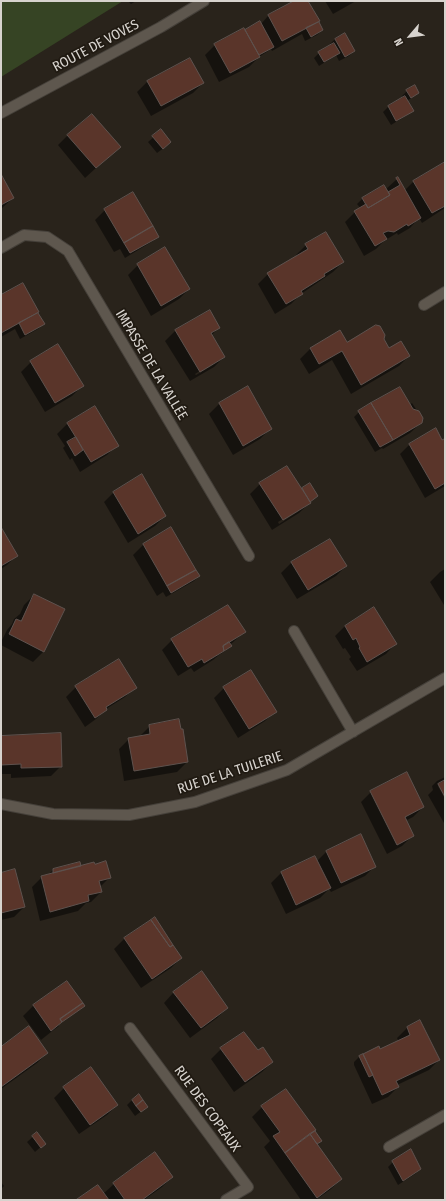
<!DOCTYPE html>
<html>
<head>
<meta charset="utf-8">
<style>
  body { margin:0 }
  #map { position:relative; width:446px; height:1201px; overflow:hidden; background:#29231b; font-family:"Fira Sans Condensed",sans-serif }
  canvas { display:block }
  .frame { position:absolute; inset:0; border:2px solid #d7d3ce; pointer-events:none }
  .north { position:absolute; left:390px; top:16px; width:40px; height:40px; -webkit-text-stroke:3px #201a12; paint-order:stroke; rotate:242deg; font-size:11px; font-weight:700; line-height:16px; text-align:center; color:#d7d3ce }
  .north::after { content:''; display:block; margin:auto; width:14px; height:18px; background:#d7d3ce; clip-path:polygon(50% 0,100% 100%,50% 72%,0 100%) }
</style>
</head>
<body>
<div id="map">
<canvas width="446" height="1201"></canvas>
<div class="frame"></div>
<div class="north">N</div>
</div>
<script>
const g = document.querySelector('canvas').getContext('2d');
g.lineJoin = 'round';
function paint(path, color) {
  g.fillStyle = color;
  g.fill(path, 'evenodd');
}
function stroke(path, color, width, dash) {
  g.strokeStyle = color;
  g.lineWidth = width;
  g.lineCap = dash ? 'butt' : 'round';
  g.setLineDash(dash || []);
  g.stroke(path);
}
function drawText(font, color, halo, rows, align = 'center') {
  g.font = font + ' "Fira Sans Condensed",sans-serif';
  g.lineWidth = 3.5;
  g.setLineDash([]);
  g.textBaseline = 'middle';
  g.strokeStyle = halo;
  g.fillStyle = color;
  for (const [text, x, y, turn = 0] of rows) {
    g.save();
    g.translate(x, y);
    g.rotate((+turn || 0) * Math.PI / 180);
    g.textAlign = isNaN(turn) ? turn : align;
    if (halo) g.strokeText(text, 0, 0);
    g.fillText(text, 0, 0);
    g.restore();
  }
}
paint(new Path2D(`
  M1 1H123L1 77Z`), '#364424');
paint(new Path2D(`
  M128 1H136L131 4Z
  M296 1H307L322 30 317 35 305 41 302 34 272 51 271 49 259 57 249 67 219 82 205 55 215 45 261 24 268 16Z
  M325 1H356L333 14Z
  M345 34 354 51 349 56 339 61 336 55 319 66 314 58 319 53 331 46 330 44 335 39Z
  M190 59 203 83 193 93 151 116 137 92 147 82Z
  M407 91 418 93 407 101 412 110 407 115 391 125 383 112 388 107 403 99 402 96Z
  M161 131 165 147 157 153 148 142Z
  M68 135 119 147 85 178 58 145Z
  M445 163V208L422 223 419 218 410 228 398 235 397 233 384 241 376 249 364 256 345 222 355 212 361 209 357 204 362 199 385 190 397 179 404 191 414 181Z
  M1 176 13 198 1 209Z
  M105 210 158 236 153 241 125 258 120 249 114 252 95 220Z
  M306 245 343 262 333 272 301 294 291 304 275 314 258 284 268 274 297 257 296 255Z
  M138 265 189 289 179 299 151 316 128 275Z
  M1 296 37 313 43 324 38 329 20 339 15 329 1 337Z
  M209 311 219 327 211 336 224 357 214 367 190 381 165 341 175 331ZM213 363V365L196 375 195 374Z
  M340 332 347 343 383 339 389 349 409 356 399 366 351 394 332 360 309 374 300 359 310 349Z
  M31 362 82 386 72 396 45 412 21 372Z
  M247 388 270 429 260 439 233 455 209 414 219 404Z
  M412 403 422 418 421 423 410 433 383 449 382 448 375 452 354 417 359 412 409 405Z
  M94 407 117 445 107 455 80 472 72 458 70 460 63 448 65 446 57 434 67 424Z
  M442 441 445 443V486L425 498 400 454 410 444Z
  M260 484 302 490 310 485 317 496 299 513 272 530 250 494ZM299 509V511L279 524 278 522Z
  M114 492 165 516 155 526 128 543 104 502Z
  M171 528 199 576 194 581 166 597 163 592 157 596 133 555 143 545Z
  M1 529 17 555 7 565 1 569Z
  M329 540 346 566 336 576 297 599 281 573 291 563Z
  M445 569V604L444 605 430 582 440 572Z
  M34 595 64 610 43 652 33 662 1 645V642L7 630 12 624 14 619 20 614 24 605Z
  M345 626 395 644 386 654 357 671 349 659 351 657 345 648 343 649 335 636Z
  M244 632 230 645V646L225 651 219 655 213 660 194 672 191 668 178 676 162 650 172 640Z
  M76 687H135L125 697 106 709 96 719 85 727 66 697Z
  M224 688 275 711 265 721 238 738 214 698Z
  M150 726 187 762 177 772 124 781 119 749 129 739 140 737V736Z
  M1 737 61 766 51 776 11 778V774H1Z
  M445 777V795L440 786H438L445 799V822L444 823 428 795 433 790 432 786 437 781Z
  M371 792 423 807 413 817 405 821 412 836 402 846 387 854 361 802Z
  M326 852 375 866 365 876 331 892 329 889 320 898 286 914 271 883 281 873 317 861Z
  M80 867 109 878 100 887 101 892 91 902 86 903 78 911 40 921 32 887 42 877 48 875 53 870Z
  M1 874 24 907 14 917 1 920Z
  M154 919 181 958 171 968 141 988 114 949 124 939Z
  M67 982 84 1006 80 1010V1009L58 1024 59 1026 51 1032 41 1040 23 1016 33 1006Z
  M173 993 227 1008 217 1018 190 1038 164 1003Z
  M420 1021 439 1060 429 1070 397 1085 398 1087 388 1097 372 1104 354 1065V1062L359 1057 380 1050 399 1042 397 1038 407 1028Z
  M1 1048 47 1053 37 1063 1 1089Z
  M221 1049 257 1052 272 1062 262 1072 234 1092 211 1059Z
  M64 1088 117 1105 107 1115 79 1134 54 1098Z
  M132 1100 147 1107 135 1116 127 1105Z
  M262 1107 314 1131 321 1141 317 1145 341 1179 331 1189 316 1200H301L264 1147 270 1141 252 1117Z
  M37 1133 44 1144 35 1152 27 1142Z
  M393 1162 420 1169 415 1174 398 1185 388 1167Z
  M172 1177 162 1187 144 1200H78L103 1194 114 1184Z
  M1 1182 4 1186 1 1189Z`), '#0007');
const building = new Path2D(`
  M294 1H308L320 21 282 41 268 15Z
  M260 21 274 47 259 55 245 30Z
  M319 22 323 30 311 37 306 28Z
  M244 28 260 57 230 73 214 44Z
  M345 33 355 51 345 57 335 39Z
  M334 43 340 53 324 62 318 52Z
  M190 58 204 83 161 106 147 81Z
  M415 85 419 93 411 98 406 90Z
  M405 96 414 111 396 121 388 106Z
  M92 114 121 147 96 168 67 135Z
  M161 129 171 142 163 149 152 136Z
  M445 162V206L432 213 413 181Z
  M1 174 14 198 1 205Z
  M398 177 421 218 408 226 407 224 394 232 388 231 383 233 387 239 375 246 354 211 366 204 368 208 390 195 388 192 400 185 396 178Z
  M384 185 390 195 368 208 362 198Z
  M133 192 153 226 124 243 104 209Z
  M153 226 159 237 130 253 124 243Z
  M326 232 344 262 324 274 325 276 301 291 303 294 286 304 267 273 308 249 305 244Z
  M165 247 190 289 161 306 137 264Z
  M23 283 39 312 1 333V295Z
  M210 310 220 328 211 333 225 357 200 372 175 330Z
  M38 313 45 324 25 335 19 323Z
  M376 325 380 326 385 335 384 339 389 348 401 341 410 356 361 385 342 351 319 364 310 348 340 330 347 342Z
  M58 344 84 386 55 403 30 361Z
  M248 386 272 429 243 446 219 403Z
  M400 387 413 409 419 411 423 418 422 423 393 440 371 403Z
  M371 403 393 440 380 447 358 411Z
  M95 406 119 446 91 462 67 423Z
  M436 428 442 440 444 439 445 441V483L435 489 409 444Z
  M76 437 83 450 75 456 67 442Z
  M287 466 311 503 283 520 259 483Z
  M142 474 166 516 138 534 113 492Z
  M310 483 318 496 310 502 302 488Z
  M1 527 18 556 1 566Z
  M171 527 196 570 167 586 143 544Z
  M330 539 347 566 308 590 291 562Z
  M196 570 200 576 171 593 167 586Z
  M34 594 65 609 44 652 9 634 16 619 21 621Z
  M228 605 246 632 223 646 224 651 204 663 202 659 188 667 171 639Z
  M374 607 397 644 367 662 359 648 360 647 356 638 353 640 345 626Z
  M229 642 232 646 224 651 223 646Z
  M119 659 137 688 106 707 107 710 95 718 75 686Z
  M251 670 277 712 249 729 223 687Z
  M179 719 181 729H183L188 762 134 771 128 738 150 734 149 725Z
  M61 733 62 767 21 768V764L1 765V736Z
  M407 772 424 807 405 817 414 836 397 845 370 791Z
  M445 780V797L438 784Z
  M361 834 376 867 341 883 326 851Z
  M315 856 331 888 296 905 281 872Z
  M106 861 111 878 99 881 102 892 88 895 89 901 50 912 41 876 94 862 95 864Z
  M80 862 81 866 53 873V869Z
  M15 869 25 907 1 913V873Z
  M155 917 173 945 170 947 151 920Z
  M151 920 170 947 173 945 182 958 152 979 124 938Z
  M202 971 228 1008 201 1028 173 992Z
  M67 981 83 1003 60 1019 62 1022 51 1031 33 1005Z
  M83 1003 85 1006 62 1022 60 1019Z
  M420 1020 440 1060 396 1081 399 1087 382 1095 363 1054 379 1046 380 1049 410 1035 407 1027Z
  M29 1026 48 1053 1 1087V1047Z
  M244 1032 258 1050 263 1047 273 1062 245 1082 220 1048Z
  M363 1054 373 1075 369 1077 359 1056Z
  M91 1067 118 1105 90 1125 63 1087Z
  M286 1089 316 1130 285 1153 273 1136 280 1132 261 1106Z
  M139 1094 143 1100 136 1106 132 1100Z
  M143 1100 148 1107 141 1112 136 1106Z
  M315 1131 322 1141 317 1144 310 1134Z
  M37 1132 46 1144 41 1148 32 1136Z
  M310 1134 342 1179 317 1198 285 1153Z
  M411 1149 421 1169 403 1181 392 1161Z
  M155 1152 173 1177 142 1200H125L113 1183Z
  M98 1185 109 1200H76Z`);
paint(building, '#5a352a');
stroke(building, '#5e524e', 1);
const minor = new Path2D(`
  M1 113 161 27 204 1
  M1 248 24 235 47 237 68 251 249 556
  M424 305 445 292
  M294 631 353 732
  M1 804 53 814 129 815 195 802 287 770 445 678
  M130 1028 248 1187 226 1200
  M389 1147 445 1115`);
stroke(minor, '#45403a', 12);
stroke(minor, '#5e574e', 10);
drawText('14px', '#d7d3ce', '#201a12', [
  ["ROUTE DE VOVES",96,46,-28],
  ["IMPASSE DE LA VALLÉE",151,365,59],
  ["RUE DE LA TUILERIE",230,773,-18],
  ["RUE DES COPEAUX",207,1109,54]
]);
</script>
</body>
</html>
